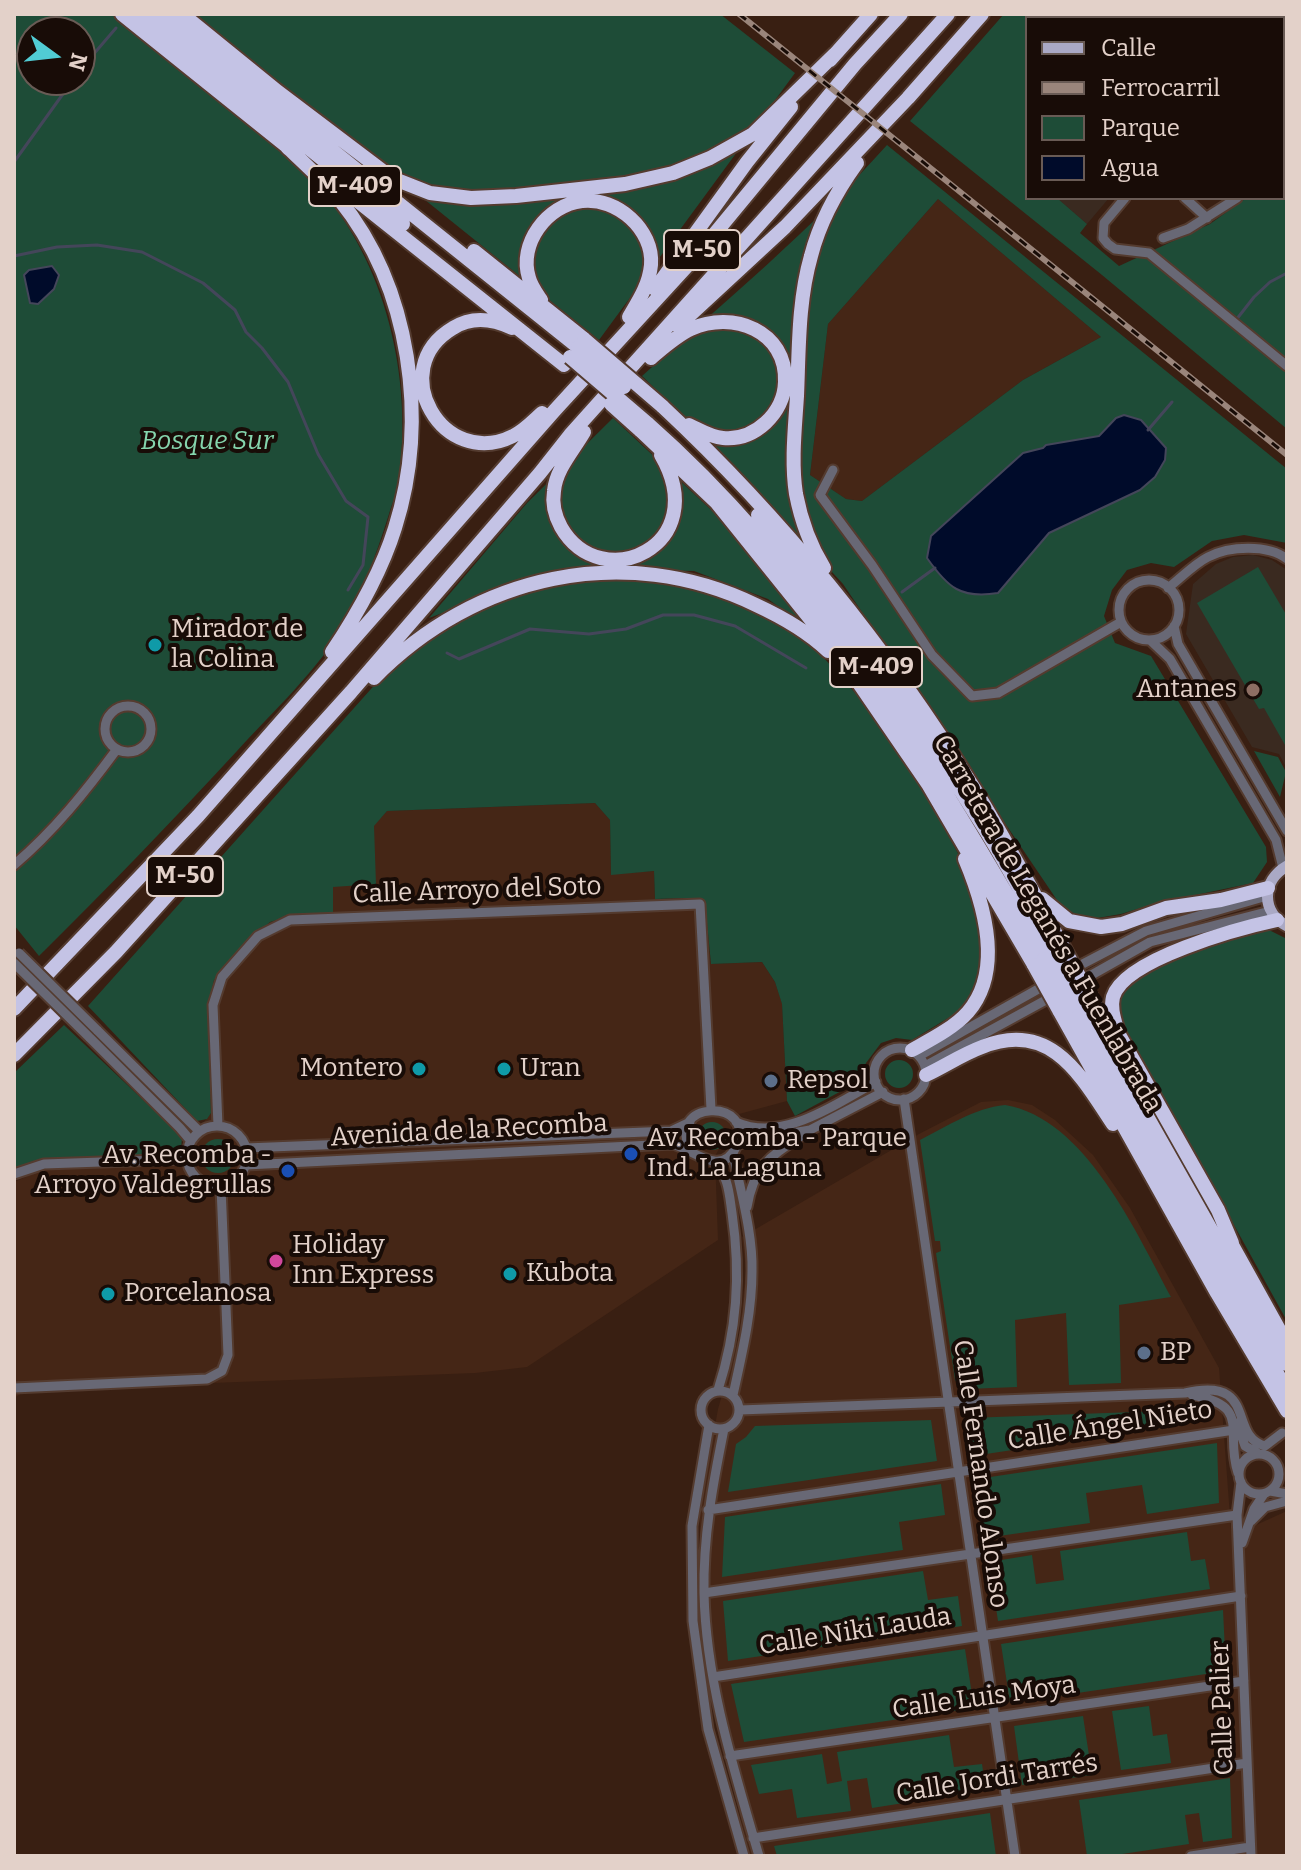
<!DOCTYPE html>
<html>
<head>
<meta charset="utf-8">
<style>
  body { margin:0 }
  #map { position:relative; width:1301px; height:1870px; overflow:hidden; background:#391f12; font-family:Bitter,serif }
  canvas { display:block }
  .frame { position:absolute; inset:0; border:16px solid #e3d1c9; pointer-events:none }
  .legend { position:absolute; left:1025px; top:16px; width:260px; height:184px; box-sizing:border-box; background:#180c07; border:2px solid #695b55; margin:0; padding:10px 14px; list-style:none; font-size:24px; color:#e3d1c9 }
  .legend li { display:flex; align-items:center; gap:16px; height:40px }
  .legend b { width:40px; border:2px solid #695b55 }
  .north { position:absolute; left:16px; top:16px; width:80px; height:80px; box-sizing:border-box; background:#180c07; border:2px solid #695b55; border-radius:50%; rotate:105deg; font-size:22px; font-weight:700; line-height:32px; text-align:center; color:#e3d1c9 }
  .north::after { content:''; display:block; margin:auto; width:28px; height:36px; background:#51ccd4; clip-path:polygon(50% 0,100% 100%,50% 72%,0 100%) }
</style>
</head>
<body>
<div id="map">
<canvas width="1301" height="1870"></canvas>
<div class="frame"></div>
<ul class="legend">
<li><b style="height:10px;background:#aaa9c5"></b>Calle</li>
<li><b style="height:10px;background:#9a857b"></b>Ferrocarril</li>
<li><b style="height:22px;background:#1e4c37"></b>Parque</li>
<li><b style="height:22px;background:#000b2a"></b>Agua</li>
</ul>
<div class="north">N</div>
</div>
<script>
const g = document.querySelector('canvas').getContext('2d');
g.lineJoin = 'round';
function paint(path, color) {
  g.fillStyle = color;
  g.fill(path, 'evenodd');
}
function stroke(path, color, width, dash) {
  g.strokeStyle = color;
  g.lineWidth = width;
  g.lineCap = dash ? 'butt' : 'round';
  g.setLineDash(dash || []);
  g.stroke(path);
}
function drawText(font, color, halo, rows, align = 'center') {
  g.font = font + ' Bitter,serif';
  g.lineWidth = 8;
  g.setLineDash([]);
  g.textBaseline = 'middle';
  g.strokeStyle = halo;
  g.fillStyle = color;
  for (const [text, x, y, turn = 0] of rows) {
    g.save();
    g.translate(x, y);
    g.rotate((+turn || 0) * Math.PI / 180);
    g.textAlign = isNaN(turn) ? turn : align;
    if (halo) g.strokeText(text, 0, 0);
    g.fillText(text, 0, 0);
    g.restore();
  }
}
paint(new Path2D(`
  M938 199 1101 337 1023 380 862 501 846 499 810 475 828 324Z
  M595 803 610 820 611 874 654 871 655 899 687 898 700 904 707 923 711 964 762 962 775 982 782 1003 787 1101 739 1114 715 1156 718 1240 527 1367 475 1373 27 1390 14 1398V1182L42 1170 171 1165 211 1113 208 1006 214 980 234 955 270 922 287 917 333 887 374 825 387 811Z
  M1008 1100 1032 1105 1055 1120 1093 1155 1130 1208 1219 1368 1231 1530 1256 1525 1287 1511V1856H750L708 1689 699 1594 700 1510 718 1409 739 1336 746 1270 742 1237 919 1134 981 1102Z`), '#452616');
paint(new Path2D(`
  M1101 14H1269L1266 18H1098Z
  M1057 198H1109L1087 224Z
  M1253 555 1272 560 1287 570V769L1279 754 1252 747 1186 634 1193 584 1216 564 1233 557Z`), '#3a2a20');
paint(new Path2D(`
  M14 14H720L795 73 599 340 250 59 219 102C252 128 288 153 316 184 386 261 413 378 399 479 398 491 392 503 389 514 375 559 359 602 333 642 309 678 267 718 237 751 172 821 107 889 39 956L14 925ZM32 32H80V80H32Z
  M1004 14H1101L1098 18H1027V198H1057L1087 224 1080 233 1119 266 1210 224 1246 198H1283V164L1287 161V429L1102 275 910 121Z
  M887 145 1287 469V543L1244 535 1212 541 1174 567 1151 563 1127 570 1112 590 1104 616 1115 643 1151 656 1266 847 1267 862 1253 883 1157 903 1121 914 1086 920 1061 906 843 584 732 463 642 376C726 301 812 229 887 145ZM938 199 1101 337 1023 380 862 501 846 499 810 475 828 324Z
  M613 418 723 521 817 635 768 599 694 571 564 568 429 618 527 503Z
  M1258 567 1287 616 1285 745 1264 708 1259 709 1197 603Z
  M650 578 703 591 764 616 808 640 873 713 912 770 960 857 970 885 978 923 984 966 963 1009 912 1040 896 1038 881 1043 866 1063 858 1082 795 1116 787 1101 782 1004 775 982 762 962 711 964 707 923 700 904 687 898 655 899 654 871 611 875 610 820 595 803 387 811 374 826 376 884 333 887V912L287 917 270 922 234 955 214 980 208 1006 211 1113 207 1119 197 1121 88 1006 379 680 455 619 522 591 587 580Z
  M1254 751 1278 757 1286 772 1280 797Z
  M1267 929 1287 939V1321L1123 1024 1118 1001C1121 996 1124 990 1128 985 1149 961 1235 938 1267 929Z
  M64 1025 176 1131 182 1138 181 1149 171 1155 46 1161 14 1170V1073Z
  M885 1074a14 14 0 1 1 28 0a14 14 0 1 1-28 0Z
  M1005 1105C1085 1118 1136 1232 1171 1297L1119 1305 1121 1383 1069 1385 1066 1313 1015 1320 1017 1387 967 1389 960 1386 955 1380 936 1253 941 1251 940 1241H935L920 1140C948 1126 974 1108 1005 1105Z
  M698 1136a14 14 0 1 1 28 0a14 14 0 1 1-28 0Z
  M201 1156a17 17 0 1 1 34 0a17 17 0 1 1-34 0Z
  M1162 1411 1164 1427 973 1456 968 1418Z
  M931 1420 937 1461 728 1492 736 1444 746 1437 755 1426Z
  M1217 1443 1219 1503 1147 1514 1142 1485 1086 1493 1090 1523 985 1538 977 1479Z
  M941 1484 945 1515 899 1522 903 1550 722 1577 725 1517Z
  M1187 1532 1191 1561 1205 1559 1210 1589 998 1621 989 1562 1032 1555 1036 1584 1064 1580 1060 1551Z
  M923 1571 928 1600 958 1596 962 1626 728 1661 723 1601Z
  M1223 1610 1226 1671 1010 1703 1001 1644Z
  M965 1649 974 1708 744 1742 731 1684Z
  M1149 1706 1153 1736 1167 1734 1171 1763 1121 1770 1112 1711Z
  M1083 1716 1092 1775 1022 1785 1014 1726Z
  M949 1735 954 1767 982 1764 986 1790 872 1808 867 1778 847 1781 851 1811 797 1818 792 1789 759 1794 751 1765 822 1754 827 1784 842 1781 837 1752Z
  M1230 1778 1232 1838 1203 1842 1199 1813 1185 1815 1189 1844 1109 1856H1087L1079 1800Z
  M990 1813 996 1856H777L774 1846Z`), '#1e4c37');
const water = new Path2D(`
  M52 266 59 275 54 289 38 304 30 303 24 275 29 270Z
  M1124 415 1141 420 1166 448 1165 460 1155 477 1140 490 1049 533 998 593C961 599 948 588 927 558L931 536 1023 453 1043 448 1046 445 1099 436 1116 418Z`);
paint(water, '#000b2a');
stroke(water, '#44465a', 2);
stroke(new Path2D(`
  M80 70 116 28
  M14 162 73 80
  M14 256 57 247 97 245 142 252 203 283 235 310 246 332 262 348 288 382 318 454 346 501 368 517 363 565 348 590
  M1236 320 1254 297 1270 282 1287 273
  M1148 430 1172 402
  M902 592 935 568
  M447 653 459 659 530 629 589 634 626 629 663 615H694L735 626 806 668`), '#44465a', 3);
const minor = new Path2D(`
  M1279 18 1282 14
  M1283 63 1287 66
  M1283 158 1287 155
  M1125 198 1104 223 1103 238 1108 244 1115 249 1149 253 1287 366
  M1185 198 1207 218
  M1163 238 1188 229 1237 198
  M833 470 820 495 872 565 932 655 972 696 998 693 1121 622
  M1119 610a30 30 0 1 1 60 0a30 30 0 1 1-60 0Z
  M1168 588C1181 578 1194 564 1208 557 1229 546 1268 544 1287 559
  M1174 626 1178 644 1287 831
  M1150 640 1170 659 1276 840 1283 868
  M105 729a23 23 0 1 1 46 0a23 23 0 1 1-46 0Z
  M14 865C54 831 86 791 117 749
  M1073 969 1146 931 1267 896
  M1079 982 1150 942 1270 911
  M97 1030 199 1131
  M89 1037 180 1128 191 1141
  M874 1074a26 26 0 1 1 52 0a26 26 0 1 1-52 0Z
  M919 1056 1049 983
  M925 1066 1055 995
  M904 1099 1015 1856
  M736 1122C783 1143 835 1104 876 1082
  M218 1126 213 1005 222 977 258 936 290 920 700 904 711 1109
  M187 1156a30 30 0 1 1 60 0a30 30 0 1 1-60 0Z
  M737 1145 747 1141 810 1130 883 1092
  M246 1148 671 1131 690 1122
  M733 1153C740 1190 753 1233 752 1271 752 1313 742 1354 733 1395
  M714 1162C729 1177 729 1193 732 1213 741 1275 737 1331 718 1390
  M246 1165 672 1144C692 1148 721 1179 736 1147 759 1097 661 1099 692 1152
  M14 1174 44 1164 187 1159
  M747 1207C754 1165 771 1156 804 1134
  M14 1388 207 1379 222 1371 228 1355 221 1187
  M701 1410a19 19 0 1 1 38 0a19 19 0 1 1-38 0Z
  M1192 1395C1253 1406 1224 1431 1238 1473
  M740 1410 1185 1393C1259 1376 1227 1436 1265 1446L1282 1433
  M1237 1423 1245 1446 1259 1454
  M709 1425 692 1526 693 1621 708 1729 744 1856
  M724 1429C713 1483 703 1537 704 1593 706 1682 734 1770 759 1856
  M1239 1474a20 20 0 1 1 40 0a20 20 0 1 1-40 0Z
  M1241 1482 1237 1515 1251 1856
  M1270 1491 1287 1494
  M708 1510 1234 1430
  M1251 1521 1265 1507 1287 1501
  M1242 1543 1254 1509 1264 1494
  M704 1593 1237 1515
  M713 1677 1241 1596
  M730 1756 1244 1681
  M753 1838 1247 1763
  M1191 1856 1250 1847`);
const major = new Path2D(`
  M1287 866C1261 881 1261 912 1287 926`);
const highway = new Path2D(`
  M122 14 294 152
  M142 14 403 224
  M162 14 578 347
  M182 14 278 92
  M830 60 871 14
  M273 88 392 178 430 193 471 198 516 196 625 184 673 173 710 158 753 134 835 54
  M287 147C305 164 323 180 339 199 411 288 429 420 395 528 381 573 358 613 332 652
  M330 179 564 365
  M474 251 584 339
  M655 289 747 162 791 107
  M541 300C537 294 531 286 529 278 518 244 547 205 582 201 617 197 654 230 651 265 649 285 639 300 629 317
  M678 326 785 227 908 98 982 14
  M512 328C493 319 472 316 453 328 384 369 443 471 513 436 524 431 533 421 542 413
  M651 358C663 348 676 336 691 329 733 310 787 331 785 382 784 413 755 441 723 438 710 437 700 430 689 425
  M662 406C783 519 888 649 975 790 1008 843 1037 900 1067 954
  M647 423C813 569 935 768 1044 959
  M640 430 717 503 841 657 928 784 1034 965
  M584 432C573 451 556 469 554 491 552 503 555 516 561 527 601 597 714 546 661 455
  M758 515C841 612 916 718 983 826 1009 868 1032 911 1056 954
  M824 568C810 545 801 520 796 494 791 462 795 428 797 396 799 350 798 301 811 256 820 221 836 192 857 163
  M374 678C475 575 624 541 756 605 782 617 807 631 828 651
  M1042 899 1069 921 1101 927 1122 924 1166 908 1221 900 1268 888
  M1089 994 1112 1034
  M1080 998 1287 1364
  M1070 1006 1287 1391
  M14 1009 198 816 555 410 698 254 855 64 901 14
  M1059 1010 1217 1293 1287 1411
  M912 1050C930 1040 954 1028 968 1012 1004 970 984 904 965 859
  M14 1055 116 952 351 692 540 473 570 435 948 14
  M926 1075C945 1066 963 1054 982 1047 1051 1019 1081 1076 1113 1124
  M1227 1236 1287 1344
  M1232 1243 1218 1210 1118 1033C1115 1021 1110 1009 1113 997 1124 959 1240 928 1277 920`);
stroke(minor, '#543b2f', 13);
stroke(major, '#543b2f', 15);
stroke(highway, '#543b2f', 18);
stroke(minor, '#686875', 9);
stroke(major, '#aaa9c5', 11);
stroke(highway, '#c4c3e5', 14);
const rail = new Path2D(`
  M739 14 1287 455`);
stroke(rail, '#9a857b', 6);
stroke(rail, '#180c07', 3, [9]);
const minorBridge = new Path2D(`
  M19 953 97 1030
  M14 963 89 1037`);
const highwayBridge = new Path2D(`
  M584 339 662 406
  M578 347 624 387
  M570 357 647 423
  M611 404 640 430
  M1056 954 1080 998
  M1067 954 1089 994
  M1044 959 1070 1006
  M1034 965 1059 1010`);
stroke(minorBridge, '#543b2f', 13, []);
stroke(highwayBridge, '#543b2f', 18, []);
stroke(minorBridge, '#686875', 9);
stroke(highwayBridge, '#c4c3e5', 14);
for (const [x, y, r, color] of [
  [155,645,8,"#0f9aa8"],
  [1253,690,8,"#8d6e63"],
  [419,1069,8,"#0f9aa8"],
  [504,1069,8,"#0f9aa8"],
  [771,1081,8,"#5c6f8a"],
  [631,1154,8,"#1a4fb4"],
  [288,1171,8,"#1a4fb4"],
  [276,1261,8,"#d1479c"],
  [510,1274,8,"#0f9aa8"],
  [108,1294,8,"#0f9aa8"],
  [1144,1353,8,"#5c6f8a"]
]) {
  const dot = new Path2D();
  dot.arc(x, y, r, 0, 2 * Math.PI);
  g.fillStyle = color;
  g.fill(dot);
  stroke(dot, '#180c07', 3);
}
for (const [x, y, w] of [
  [355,186,92],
  [702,250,76],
  [876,667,92],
  [185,876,76]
]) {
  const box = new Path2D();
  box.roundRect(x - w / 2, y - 20, w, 40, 6);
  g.fillStyle = '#180c07';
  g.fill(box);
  stroke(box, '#e3d1c9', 2);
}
drawText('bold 24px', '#e3d1c9', null, [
  ["M-409",355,186],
  ["M-50",702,250],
  ["M-409",876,667],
  ["M-50",185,876]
]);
drawText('italic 26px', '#85d5ad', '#180c07', [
  ["Bosque Sur",207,442]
]);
drawText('26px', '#e3d1c9', '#180c07', [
  ["Mirador de",171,630],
  ["la Colina",171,660],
  ["Antanes",1237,690,"right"],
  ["Montero",403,1069,"right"],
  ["Uran",520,1069],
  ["Repsol",787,1081],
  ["Av. Recomba - Parque",647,1139],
  ["Ind. La Laguna",647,1169],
  ["Av. Recomba -",272,1156,"right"],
  ["Arroyo Valdegrullas",272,1186,"right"],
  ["Holiday",292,1246],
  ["Inn Express",292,1276],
  ["Kubota",526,1274],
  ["Porcelanosa",124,1294],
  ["BP",1160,1353]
], 'left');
drawText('26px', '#e3d1c9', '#180c07', [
  ["Calle Arroyo del Soto",477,891,-2],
  ["Carretera de Leganés a Fuenlabrada",1047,924,60],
  ["Avenida de la Recomba",469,1131,-3],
  ["Calle Ángel Nieto",1110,1426,-9],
  ["Calle Fernando Alonso",980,1474,82],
  ["Calle Niki Lauda",855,1632,-9],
  ["Calle Luis Moya",984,1698,-8],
  ["Calle Palier",1223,1708,-92],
  ["Calle Jordi Tarrés",997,1779,-9]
]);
</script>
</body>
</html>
